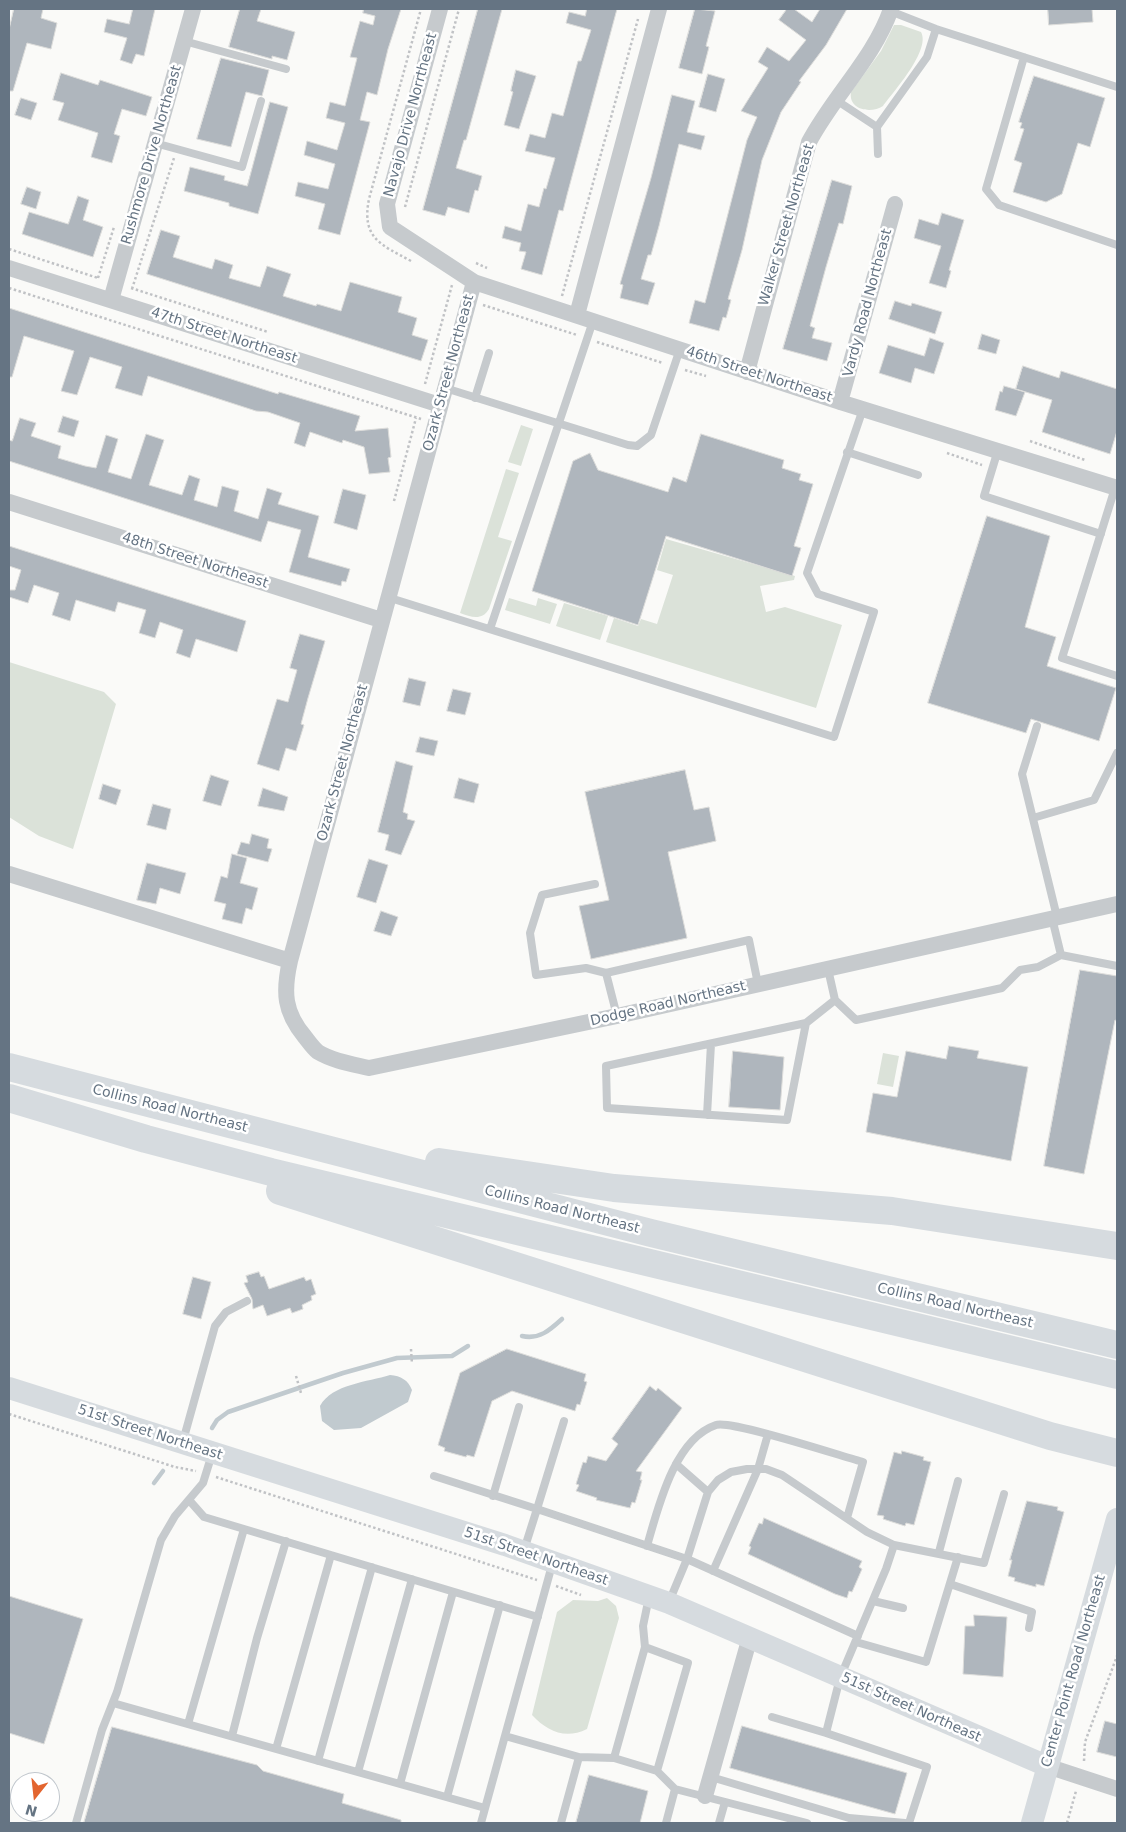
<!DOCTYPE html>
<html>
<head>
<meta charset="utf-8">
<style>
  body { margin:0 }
  #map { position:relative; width:1126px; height:1832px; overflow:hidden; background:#fafaf8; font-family:"DejaVu Sans",sans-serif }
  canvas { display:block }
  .frame { position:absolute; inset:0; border:10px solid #657483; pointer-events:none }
  .north { position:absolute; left:10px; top:1772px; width:50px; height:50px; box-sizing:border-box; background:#fff; border:1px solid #c1c7cd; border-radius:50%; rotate:196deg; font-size:14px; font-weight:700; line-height:20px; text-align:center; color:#657483 }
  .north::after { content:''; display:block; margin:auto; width:18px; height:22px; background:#e3652f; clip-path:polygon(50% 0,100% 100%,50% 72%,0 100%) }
</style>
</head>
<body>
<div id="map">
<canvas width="1126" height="1832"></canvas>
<div class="frame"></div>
<div class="north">N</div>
</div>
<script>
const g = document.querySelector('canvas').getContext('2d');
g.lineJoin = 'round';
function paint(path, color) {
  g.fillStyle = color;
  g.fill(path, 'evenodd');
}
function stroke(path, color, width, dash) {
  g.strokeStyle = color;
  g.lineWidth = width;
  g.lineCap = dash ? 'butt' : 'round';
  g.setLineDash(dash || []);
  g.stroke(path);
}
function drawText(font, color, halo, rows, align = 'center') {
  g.font = font + ' "DejaVu Sans",sans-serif';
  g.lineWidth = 5;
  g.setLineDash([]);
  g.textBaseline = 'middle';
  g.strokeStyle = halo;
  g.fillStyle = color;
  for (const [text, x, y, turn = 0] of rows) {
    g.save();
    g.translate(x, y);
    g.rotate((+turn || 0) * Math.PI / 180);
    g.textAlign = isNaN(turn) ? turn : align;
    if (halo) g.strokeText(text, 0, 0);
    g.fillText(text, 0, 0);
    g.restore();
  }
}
paint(new Path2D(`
  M894 25H901L921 32C931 50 894 91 883 106 871 114 848 110 851 92L881 51Z
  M521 425 533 429 521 466 508 462Z
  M506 469 519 473 498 537 512 541 489 609C482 621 471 617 460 613Z
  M666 539 795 576 794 580 760 586 766 612 785 607 842 625 816 708 606 642 614 618 638 626 641 619 657 624 673 575 657 570Z
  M509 598 536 606 538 598 557 604 550 624 505 610Z
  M564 603 608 616 600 640 556 626Z
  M9 662 104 692 116 704 73 849 39 836 9 817Z
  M883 1053 899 1056 893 1087 877 1084Z
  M607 1598 616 1606 619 1618 587 1729C565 1740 547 1731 532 1715L557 1612 573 1600 598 1601Z`), '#dbe2d9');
paint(new Path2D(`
  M390 1375C401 1376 408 1380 412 1390L408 1402 361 1428 334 1430 322 1421 320 1406C332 1384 368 1382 390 1375Z`), '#c1cacf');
stroke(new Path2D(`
  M522 1336C539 1340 550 1330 562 1319
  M212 1428 217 1420 228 1412 343 1373 397 1358 452 1356 468 1346
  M154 1483 163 1471`), '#c1cacf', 4.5);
const building = new Path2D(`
  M14 9H43L41 18 57 23 51 49 27 43 13 91H9V30Z
  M133 9H155L144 56 136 54 132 64 120 60 127 38 104 32 107 19 129 24Z
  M240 9H261L257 21 295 32 287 60 272 56V59L229 47Z
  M364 9H401L388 49 377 95 367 92 360 120 370 122 340 235 318 229 325 204 295 196 298 182 328 189 335 164 304 155 307 141 337 150 345 123 326 118 330 102 345 106 357 58 350 57 360 21 373 25 375 16 363 13Z
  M478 9H502L466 140H464L456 168 482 176 478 191 475 190 469 213 448 207 445 216 423 210Z
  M587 9H617L567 195 563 211 559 210 542 275 521 269 526 252 519 251 521 243 502 238 505 226 521 231 528 204 539 207 544 188 546 189 555 158 525 151 530 134 545 138 552 113 563 116 578 61H581L591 30 566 23 569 12 585 16Z
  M695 9 715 11 706 46 709 47 702 74 679 68Z
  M787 9H794L812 22 820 9H847L826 45 799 81 801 82 781 112 762 160 742 250 728 299 731 300 726 318 723 317 719 331 689 323 695 300 705 303 747 140 757 117 741 111 768 68 758 62 767 47 789 61 806 40 779 20Z
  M1048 9H1092L1093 22 1049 25Z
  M221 58 269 70 262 96 246 92 231 147 197 139Z
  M516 70 536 76 519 129 504 125 513 92 511 91Z
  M61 73 98 85 100 80 152 97 146 116 122 109 114 134 120 136 112 163 91 157 98 133 58 120 64 103 53 100Z
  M708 74 725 79 716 112 699 107Z
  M1034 76 1105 98 1090 147 1078 143 1062 194 1046 202 1013 192 1022 163 1014 160 1024 129 1020 128 1022 123 1019 122Z
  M672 95 695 101 687 132 705 136 701 150 679 144 659 226 651 255H648L641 279 655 283 648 305 620 298 623 285 620 284 651 178Z
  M21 98 37 103 31 120 15 115Z
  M270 102 288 107 258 214 229 206V203L184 191 190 167 225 176 224 180 247 186Z
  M832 180 852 186 843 224 839 223 826 267 810 326 815 328 812 338 832 343 827 361 783 349Z
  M27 187 41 192 36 209 21 204Z
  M78 196 89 200 83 220 103 227 93 257 22 234 29 212 68 224Z
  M942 213 964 220 949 270 951 271 946 288 929 283 941 246 914 238 919 219 938 225Z
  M161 230 180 236 173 257 212 269 215 259 233 265 229 278 260 287 267 266 291 274 283 296 316 306 317 304 341 311 350 282 402 297 398 312 417 318 412 335 428 340 421 361 147 274Z
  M895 301 911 306 912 303 942 312 935 334 889 319Z
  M9 308 278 394 279 392 360 416 355 431 388 428 391 457 388 458 390 472 369 474 364 447 343 440 342 443 310 432 305 447 294 443 300 423 268 412 256 411 148 376 142 396 115 388 122 367 90 357 77 395 61 391 74 351 24 336 12 377H9Z
  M982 334 1000 340 996 354 978 349Z
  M930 338 944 343 934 374 915 368 911 383 879 373 888 345 924 356Z
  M1023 366 1059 378 1061 371 1117 389V431L1110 454 1042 432 1052 400 1016 389Z
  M1004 386 1025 392 1016 416 995 410 1000 391 1002 392Z
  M63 416 79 421 74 437 58 432Z
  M20 418 36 423 31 436 61 446 58 458 85 466 96 468 106 435 118 439 108 472 131 479 146 434 164 440 149 485 182 495 189 475 200 479 194 500 217 507 222 486 239 491 234 511 258 519 267 488 282 493 278 504 319 516 308 557 350 569 346 582 342 581 341 586 289 572 301 530 268 521 261 542 9 461V440L12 441Z
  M701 434 784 460 782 468 801 474 799 480 813 484 794 546 801 548 792 576 666 536 638 625 532 591 573 461 590 453 598 470 668 492 673 477 686 482Z
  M343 489 366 495 357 530 334 523Z
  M987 516 1050 536 1025 627 1056 637 1047 666 1116 688 1099 741 1031 719 1026 733 928 703Z
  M9 546 246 621 237 652 196 639 190 658 176 653 183 630 160 622 155 638 139 633 146 610 118 602 115 612 76 600 70 621 52 615 59 593 34 585 28 603 9 597V590H15L21 570 9 566Z
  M300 634 325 641 308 698 301 724 304 725 296 751 286 748 279 771 257 764 277 699 288 702 297 670 290 668Z
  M409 678 426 682 420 706 403 702Z
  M453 689 471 693 465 715 447 711Z
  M420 737 438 741 434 756 416 752Z
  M396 761 413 766 403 812 408 814 407 819 415 821 401 855 385 850 389 835 378 832Z
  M685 770 694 810 709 807 716 841 668 852 687 938 591 959 579 906 609 900 585 792Z
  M211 775 229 781 221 806 203 801Z
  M459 778 479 784 474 803 454 798Z
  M103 784 121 790 116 805 99 799Z
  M263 788 288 797 284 811 258 806Z
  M153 804 171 809 166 830 147 825Z
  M252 834 269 839 267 848 272 849 268 862 237 854 241 842 249 844Z
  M232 854 247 858 240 883 258 888 252 910 246 908 242 924 222 919 226 904 214 901 221 876 227 878Z
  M369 859 388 865 376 903 357 897Z
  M147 863 186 873 180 894 160 888 156 904 137 900Z
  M381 911 398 917 391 936 374 931Z
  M1080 970 1117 976V1021L1115 1020 1084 1174 1044 1166Z
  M949 1046 979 1051 977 1058 1028 1067 1011 1161 866 1132 873 1093 897 1097 906 1051 946 1059Z
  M733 1051 784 1057 780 1110 729 1107Z
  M259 1272 261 1277 264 1276 269 1289 304 1277 306 1281 311 1279 316 1294 311 1296 312 1300 302 1305 303 1309 292 1313 290 1308 267 1316 263 1305 253 1309 252 1299 244 1283 248 1282 246 1276Z
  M193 1277 211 1282 201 1319 183 1314Z
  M507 1349 586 1374 584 1381 587 1382 580 1405 577 1404 575 1411 512 1391 492 1401 474 1457 467 1455 466 1457 444 1451 445 1448 438 1445 460 1373Z
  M650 1386 656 1391 658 1388 682 1408 636 1471 642 1472 640 1480H642L635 1503 632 1502 630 1508 596 1500 597 1498 576 1491 579 1485 576 1484 583 1462 586 1463 588 1456 606 1461 618 1444 612 1439Z
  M902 1451 924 1457 923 1460 931 1462 914 1525 906 1523 905 1526 883 1519 884 1516 877 1515 894 1452 901 1454Z
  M1027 1501 1058 1507 1057 1510 1064 1512 1044 1586 1036 1584V1587L1014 1581 1015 1578 1008 1576 1012 1560H1010Z
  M764 1518 862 1561 859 1567 862 1569 852 1592 849 1591 847 1598 835 1594 748 1554 751 1547 749 1546 759 1523 762 1524Z
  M9 1596 83 1619 44 1744 9 1733Z
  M974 1615 1007 1617 1003 1677 963 1674 965 1626H974Z
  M1105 1721 1117 1724V1757L1097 1752Z
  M742 1726 907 1773 895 1814 730 1768Z
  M112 1727 257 1765 263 1771 344 1794 342 1803 401 1820V1823H84Z
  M589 1775 648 1791 640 1823H576Z`);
paint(building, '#afb6bd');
stroke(building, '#dcdcda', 1);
stroke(new Path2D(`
  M405 207 459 9
  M9 249 98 278
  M411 261C382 245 361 239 369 199L421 9
  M476 263 487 268
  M98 278 114 227
  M9 288 421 419
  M131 288 268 332
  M132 289 174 158
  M562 296 638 19
  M483 305 577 335
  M597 342 663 363
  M685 370 706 376
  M425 384 452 285
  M1030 441 1085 460
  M947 453 982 465
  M394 501 416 418
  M411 1349 412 1364
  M296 1376 301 1393
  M9 1414 175 1467 196 1471
  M216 1477 537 1580
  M556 1586 581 1595
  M1084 1761 1085 1742 1117 1656
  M1067 1823 1076 1791`), '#c0c2c5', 2.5, [2.5, 2.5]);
stroke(new Path2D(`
  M890 11 936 29 1117 87
  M184 41 286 69
  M1024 57 986 189 999 205 1117 245
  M836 100 877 127 878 154
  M877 127 927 57 936 29
  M155 143 242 167 261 101
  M445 388 628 445 637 446 651 435 680 349
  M475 398 489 353
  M998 450 984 496 1101 534
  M847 452 918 475
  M1115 488 1062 658 1117 676
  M387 597 834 737 874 612 818 594 807 573 863 409
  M490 629 593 321
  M1037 726 1022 774 1057 917
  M1033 818 1094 800 1117 753
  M595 884 542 895 530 933 536 975 586 968 606 973
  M1061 955 1117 966
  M828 969 835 1000 856 1020 1002 988 1020 970 1038 967 1061 955 1052 918
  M617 1016 606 973 749 940 758 984
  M806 1023 606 1066 607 1108 787 1120 806 1023 835 1000
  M707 1115 711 1044
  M183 1441 215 1326 226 1312 247 1301
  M676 1464 708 1492
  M434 1476 537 1509 564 1421
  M493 1496 519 1407
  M189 1500 204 1517 538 1617
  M894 1545 886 1569 840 1678 826 1733 927 1767 909 1823
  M647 1546C658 1508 674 1439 716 1425 732 1420 841 1456 863 1462L847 1518
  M524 1550 537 1509 687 1559 858 1636
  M939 1552 958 1481
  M713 1571 758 1469 768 1434
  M950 1584 1032 1612 1029 1628
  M649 1597 643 1626 645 1647 688 1663 657 1771 675 1789
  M873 1601 903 1608
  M669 1602 687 1559 708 1492 718 1480 731 1472 747 1469H766L782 1475 867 1532 894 1545 984 1563 1004 1494
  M856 1642 926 1662 958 1557
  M645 1647 614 1758 657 1771
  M113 1703 485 1808
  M772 1717 826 1733
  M188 1724 244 1529
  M232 1736 257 1638 286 1541
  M505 1736 579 1757 614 1758
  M276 1749 331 1555
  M318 1761 372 1567
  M358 1772 412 1579
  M711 1777 849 1818 905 1823
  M400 1784 453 1592
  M447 1797 500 1605
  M76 1823 102 1730 117 1692 161 1540 175 1516 203 1483 212 1454
  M481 1823 552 1565
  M561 1823 579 1757
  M666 1823 675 1789 807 1823
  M719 1823 725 1802`), '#c6cacd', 8);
stroke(new Path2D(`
  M440 9 387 204 390 227 474 282 840 402 1117 488
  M9 268 440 405
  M111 300 193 9
  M577 315 659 9
  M747 372 809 142C834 95 874 58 891 9
  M840 402 895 204
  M9 502 381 620
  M9 874 290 961 474 282
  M290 961C283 992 284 1012 305 1037 309 1042 313 1048 318 1052 333 1061 352 1064 369 1068L617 1016 1117 904
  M1047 1766 1117 1789
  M705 1796 750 1637`), '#c6cacd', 16);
stroke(new Path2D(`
  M9 1388 505 1545 669 1603 1047 1766
  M1032 1823 1117 1519`), '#d6dbdf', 22);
stroke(new Path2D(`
  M9 1067 651 1233 1117 1345
  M9 1098 146 1139 271 1172 1117 1375
  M439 1162 614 1188 892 1211 1117 1246
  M280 1191 1050 1436 1117 1453`), '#d6dbdf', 28);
drawText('14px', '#657483', '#fff', [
  ["Navajo Drive Norrtheast",411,115,-75],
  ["Rushmore Drive Northeast",152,155,-74],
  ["Walker Street Northeast",787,225,-74],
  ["Vardy Road Northeast",868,303,-75],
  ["47th Street Northeast",224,336,18],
  ["Ozark Street Northeast",449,373,-75],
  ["46th Street Northeast",759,375,18],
  ["48th Street Northeast",195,561,18],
  ["Ozark Street Northeast",343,763,-75],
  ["Dodge Road Northeast",668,1004,-13],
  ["Collins Road Northeast",170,1109,14],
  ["Collins Road Northeast",562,1210,14],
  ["Collins Road Northeast",955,1306,13],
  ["51st Street Northeast",150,1433,18],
  ["51st Street Northeast",536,1557,19],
  ["Center Point Road Northeast",1074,1671,-74],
  ["51st Street Northeast",911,1708,24]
]);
</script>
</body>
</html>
